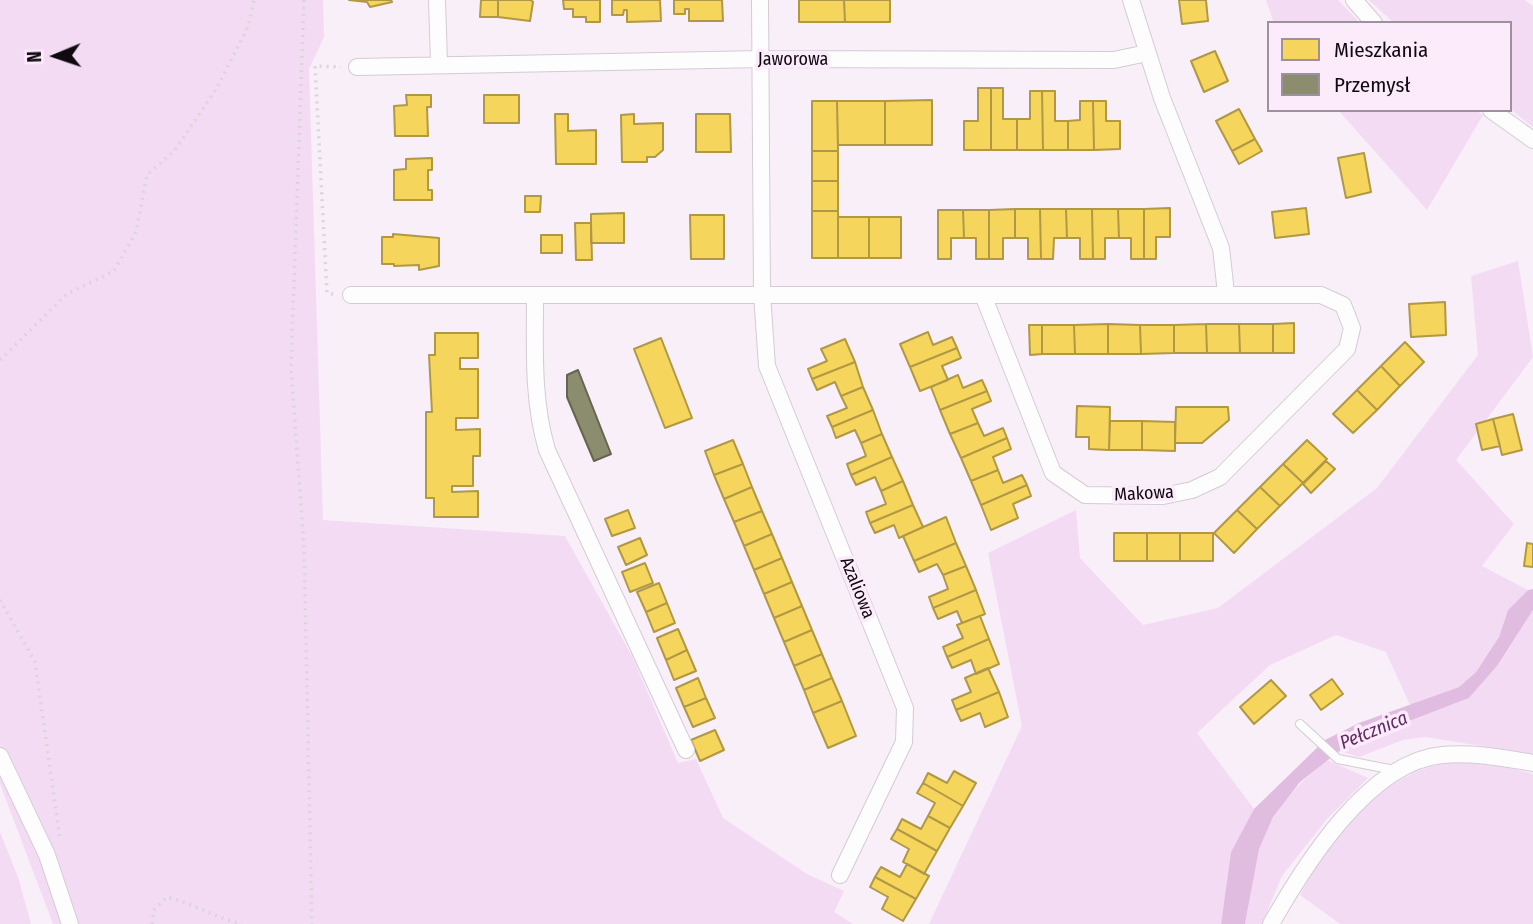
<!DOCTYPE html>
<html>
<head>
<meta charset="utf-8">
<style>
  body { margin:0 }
  #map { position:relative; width:1533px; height:924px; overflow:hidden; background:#f8eff8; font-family:"Fira Sans Condensed",sans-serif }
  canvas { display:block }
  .legend { position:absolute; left:1267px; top:21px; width:245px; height:91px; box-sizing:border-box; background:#fcebfb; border:2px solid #9d919d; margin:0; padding:9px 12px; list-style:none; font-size:21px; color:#0f0a0f }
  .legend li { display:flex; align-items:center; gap:14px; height:35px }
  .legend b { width:35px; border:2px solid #9d919d }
  .north { position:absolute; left:21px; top:21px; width:70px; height:70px; -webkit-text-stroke:5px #fcebfb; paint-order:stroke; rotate:268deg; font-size:19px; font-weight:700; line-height:28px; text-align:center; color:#0f0a0f }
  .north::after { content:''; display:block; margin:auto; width:24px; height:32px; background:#0f0a0f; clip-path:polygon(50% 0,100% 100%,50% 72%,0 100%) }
</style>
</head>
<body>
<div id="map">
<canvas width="1533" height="924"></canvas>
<ul class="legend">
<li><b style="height:19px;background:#f6d55c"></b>Mieszkania</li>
<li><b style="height:19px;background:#8c8c6e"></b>Przemysł</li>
</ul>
<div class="north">N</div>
</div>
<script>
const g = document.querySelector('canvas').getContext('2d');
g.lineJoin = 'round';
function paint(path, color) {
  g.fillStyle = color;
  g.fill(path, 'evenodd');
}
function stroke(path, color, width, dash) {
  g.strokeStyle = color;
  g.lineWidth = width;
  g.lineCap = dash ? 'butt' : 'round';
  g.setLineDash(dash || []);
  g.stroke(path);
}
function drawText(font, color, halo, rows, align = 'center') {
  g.font = font + ' "Fira Sans Condensed",sans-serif';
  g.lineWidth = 7;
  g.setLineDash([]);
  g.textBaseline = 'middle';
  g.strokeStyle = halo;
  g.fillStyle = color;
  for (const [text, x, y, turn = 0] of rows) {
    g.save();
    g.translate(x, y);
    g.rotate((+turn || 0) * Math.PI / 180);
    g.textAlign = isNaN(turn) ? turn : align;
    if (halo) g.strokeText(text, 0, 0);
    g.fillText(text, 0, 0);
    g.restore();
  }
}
paint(new Path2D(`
  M0 0H323L324 37 309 69 323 520 565 536 633 658 678 763 696 759 723 818 807 874 844 891 834 912 853 924H53L0 784Z
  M1266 0H1338L1360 23H1274Z
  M1369 0H1525L1533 6V127L1510 109V23H1394Z
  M1338 110H1475L1483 115 1427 210Z
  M1518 261 1533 357 1456 460 1514 524 1482 566 1528 590 1508 610 1499 637 1476 672 1459 687 1410 705 1386 652 1336 635 1270 665 1197 733 1254 809 1231 852 1221 924H929L1022 726 988 553 1076 510 1080 558 1143 625 1218 608 1377 488 1478 355 1471 276Z
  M1533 610V754L1425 737 1403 740 1359 757 1339 751 1347 745 1469 698 1497 666Z
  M1327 760 1368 778 1327 819 1282 876 1262 924H1245C1251 899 1252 873 1259 849 1270 811 1298 784 1327 760Z
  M1489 763 1533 774V924H1340L1300 895C1331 838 1375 779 1441 764 1456 761 1474 763 1489 763Z
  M0 832 18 877 31 924H0Z`), '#f4dbf4');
paint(new Path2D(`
  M1533 589V610L1497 666 1469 698 1347 745 1300 782 1273 817 1259 849 1245 924H1221L1231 852 1254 809 1325 740 1359 723 1459 687 1476 672 1499 637 1508 610 1528 590Z`), '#e0bde0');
const homes = new Path2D(`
  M349 0H391L392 2 370 7 367 2Z
  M481 0H498V17H480Z
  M498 0H531L533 2 530 21 498 17Z
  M563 0H600V22H586V17H573V9H564Z
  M612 0H660L661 21 627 22V10H624L623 15H612Z
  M674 0H722L723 21H689V9H685V14H674Z
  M799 0H844L845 22H799Z
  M844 0H890V22H845Z
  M1179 0H1206L1208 21 1182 24Z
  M1215 51 1228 81 1204 92 1191 61Z
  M978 88H991V150H964V121H978Z
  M991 88H1003V119H1017V150H991Z
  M1030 91H1042L1043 150H1017V119H1030Z
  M1042 91H1055V121H1068V150H1043Z
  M406 95H431V107H427L428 136H395L394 106 407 105Z
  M484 95H519V123H484Z
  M932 100V145H885V101Z
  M812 101H837L838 151H812Z
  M837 101H885V145H838Z
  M1080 101H1093L1094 150H1068V121L1080 120Z
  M1093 101H1106V121H1120V149L1094 150Z
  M1239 109 1255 139 1232 151 1216 121Z
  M555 114H568V131L596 130V164H556Z
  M634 114V124L663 123V150L655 157H647V162H622L621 115Z
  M696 114H730L731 152H696Z
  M1255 139 1262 151 1239 164 1232 151Z
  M812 151H838V181H812Z
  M1364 153 1371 192 1346 198 1338 158Z
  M432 158V170H428V190H432V200H394V170L406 169V159Z
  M812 181H838V211H812Z
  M525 196H541L540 212H525Z
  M1170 208V237H1156V259H1144V209Z
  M1306 208 1309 234 1275 238 1272 212Z
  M1015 209V238H1003V259H989V210Z
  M1015 209H1040L1041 259H1028V238H1015Z
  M1040 209H1066L1067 238H1054L1053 259H1041Z
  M1066 209H1092L1093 259H1080V238H1067Z
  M1092 209H1118L1119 238H1105V259H1093Z
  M1118 209H1144V259H1131V238H1119Z
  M938 210H963L964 238H951V259H938Z
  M963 210H989V259H976V238H964Z
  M812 211H838V258H812Z
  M624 213V243H591V214Z
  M690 215H724V259H691Z
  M838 217H869V258H838Z
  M869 217H901V258H869Z
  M575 223H591L592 260H576Z
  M393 234 439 238V266L419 270V265L394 266V264H382V237H393Z
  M541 235H562V253H541Z
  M1445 302 1446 335 1411 337 1409 304Z
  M1294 323V353H1273V324Z
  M1108 324 1140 325 1141 354H1108Z
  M1108 324V354H1075L1074 325Z
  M1206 324H1239L1240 353H1207Z
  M1206 324 1207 353H1174V325Z
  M1239 324H1273V353H1240Z
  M1029 325H1042V354L1030 355Z
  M1042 325H1074L1075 354H1042Z
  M1140 325H1174V353L1141 354Z
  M928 332 933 345 952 337 957 348 910 367 900 344Z
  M435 333H478V358H460V369H478V418H456V430L480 429V456H473V486H452V492L478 491V517H434V498H426V412H432L429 355H435Z
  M661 338 692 418 665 428 634 349Z
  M845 339 855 362 812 379 808 369 827 361 821 349Z
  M1405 342 1424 362 1400 386 1381 366Z
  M957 348 961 358 942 366 948 380 920 391 910 367Z
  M855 362 863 387 841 396 835 382 817 390 812 379Z
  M1381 366 1400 386 1377 410 1357 390Z
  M958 375 963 388 982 380 987 391 940 410 931 387Z
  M863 387 873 410 832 427 827 416 847 408 841 396Z
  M1357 390 1377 410 1353 433 1333 414Z
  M987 391 991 401 972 409 978 423 950 434 940 410Z
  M1077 406 1110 407 1109 450 1089 449V437H1076Z
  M1176 407H1228L1229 420 1202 443H1175Z
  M873 410 882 434 861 443 855 430 836 438 832 427Z
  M1513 414 1522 450 1502 455 1493 419Z
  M1493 419 1500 446 1482 450 1476 424Z
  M1110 421H1142V450H1109Z
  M1142 421 1175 422V451L1142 450Z
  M978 423 984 436 1003 428 1007 438 961 458 950 434Z
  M882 434 892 457 851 475 847 464 866 456 861 443Z
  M1007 438 1011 449 993 457 998 470 971 481 961 458Z
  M733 440 743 464 714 475 705 451Z
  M1307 440 1327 459 1303 483 1283 464Z
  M892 457 903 481 881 491 875 477 856 485 851 475Z
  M1326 461 1335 469 1311 493 1303 484Z
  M743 464 752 487 724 499 714 475Z
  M1283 464 1303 483 1280 506 1260 487Z
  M998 470 1003 483 1022 475 1027 485 981 505 971 481Z
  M903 481 913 505 870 523 866 512 886 504 881 491Z
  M1027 485 1031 496 1013 504 1018 518 991 530 981 505Z
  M752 487 762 511 734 522 724 499Z
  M1260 487 1280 506 1257 529 1237 510Z
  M913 505 923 527 899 538 894 525 875 533 870 523Z
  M628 510 635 528 612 536 605 519Z
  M1237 510 1257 529 1234 553 1214 533Z
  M762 511 772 534 744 546 734 522Z
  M946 517 956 543 914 561 903 536Z
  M1114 533H1147V561H1114Z
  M1147 533H1180V561H1147Z
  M1180 533H1213V561H1180Z
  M772 534 782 558 754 570 744 546Z
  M640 538 647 555 626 565 618 547Z
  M956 543 966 566 943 575 937 564 919 572 914 561Z
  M1527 543 1533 544V567L1524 566Z
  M782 558 792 582 764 594 754 570Z
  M645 563 653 583 630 592 622 572Z
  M966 566 976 590 933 608 929 597 948 589 943 575Z
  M792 582 802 606 774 618 764 594Z
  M659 583 667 603 646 612 637 592Z
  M976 590 985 614 962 623 957 611 938 619 933 608Z
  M667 603 675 623 654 632 646 612Z
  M802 606 812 630 784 642 774 618Z
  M980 616 989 639 947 657 943 647 963 638 957 625Z
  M678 629 687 650 666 660 657 638Z
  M812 630 822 654 794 666 784 642Z
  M989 639 999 664 976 674 971 660 952 668 947 657Z
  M687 650 696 671 674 680 666 660Z
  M822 654 832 678 804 690 794 666Z
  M988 668 999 692 956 710 952 700 971 692 965 678Z
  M698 678 706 698 684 707 676 688Z
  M832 678 842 701 813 713 804 690Z
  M1332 679 1343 694 1321 710 1310 695Z
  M1271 680 1286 696 1254 724 1240 707Z
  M999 692 1008 717 985 727 980 713 961 721 956 710Z
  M706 698 715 718 693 727 684 707Z
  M842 701 856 736 828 748 813 713Z
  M715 730 724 750 700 761 691 740Z
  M954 771 976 783 963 806 923 783 928 773 947 783Z
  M923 783 963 806 950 828 928 816 935 803 917 793Z
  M928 816 950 828 937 851 897 829 902 819 921 829Z
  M897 829 937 851 924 874 903 862 909 849 891 839Z
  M907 864 929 876 916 899 875 877 881 867 900 877Z
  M875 877 916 899 903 921 882 909 888 897 870 887Z`);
paint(homes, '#f6d55c');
stroke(homes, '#b19845', 2);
const industry = new Path2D(`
  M578 370 611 454 594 461 567 397V375Z`);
paint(industry, '#8c8c6e');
stroke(industry, '#666552', 2);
const lane = new Path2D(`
  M1300 724 1338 759 1394 770`);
const street = new Path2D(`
  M437 0 439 63
  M760 0 762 294 767 366 905 708 904 742 840 875
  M1131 0 1162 98 1221 248 1226 293
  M1354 0 1374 23
  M357 67 761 59 1114 60 1147 53
  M1491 110 1533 140
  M351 295H1321L1343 305 1352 328 1347 349 1220 477 1192 490 1163 496 1085 495 1053 473 983 295
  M535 296C535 348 532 399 547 450L686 750
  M0 756 47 855 70 924
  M1271 924C1304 866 1368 762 1442 755 1472 752 1503 758 1533 763`);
stroke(lane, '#d3ccd3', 10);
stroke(street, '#d3ccd3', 18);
stroke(new Path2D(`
  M304 0 291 368 304 547 312 924
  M333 294 327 293 315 66 341 67
  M0 360 67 294 114 271 136 232 147 175 175 150 215 91 248 27 254 0
  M0 600 35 662 60 839
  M152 924 154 910 167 897C193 903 215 918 242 924`), '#d9d6d9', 3.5, [2, 5]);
stroke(lane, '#fefdfe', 8);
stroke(street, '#fefdfe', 16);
drawText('18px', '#0f0a0f', '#fcebfb', [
  ["Jaworowa",793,60],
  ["Makowa",1144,494,-3],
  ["Azaliowa",857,588,68]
]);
drawText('italic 19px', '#622a63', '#fcebfb', [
  ["Pełcznica",1374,731,-22]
]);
</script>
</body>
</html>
